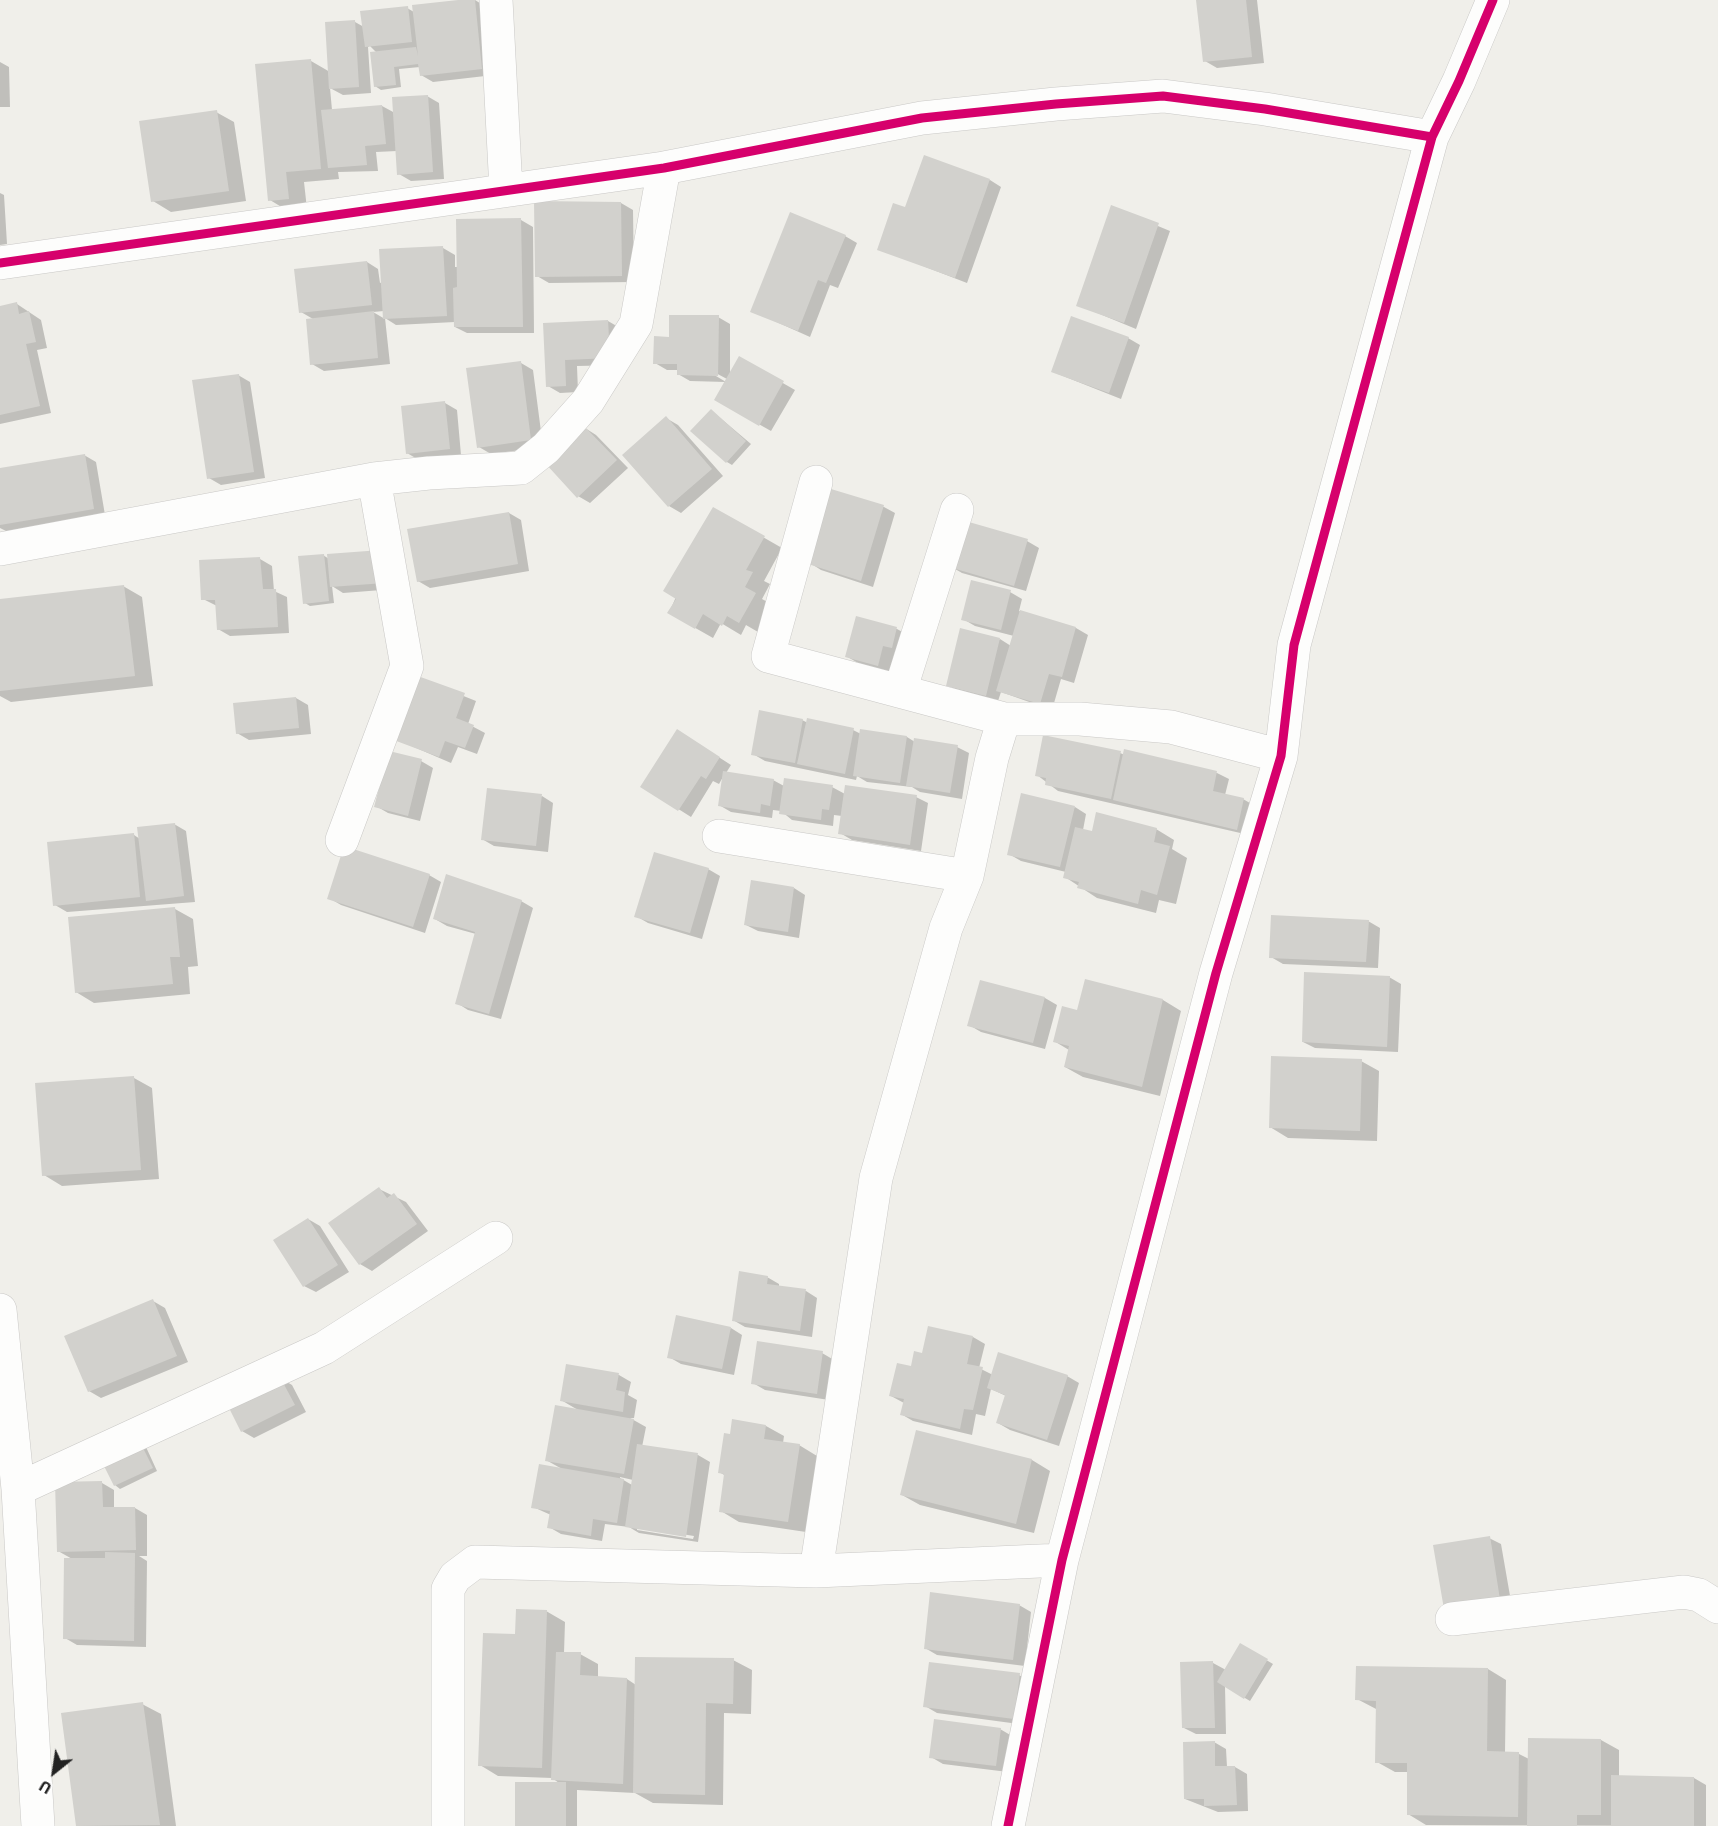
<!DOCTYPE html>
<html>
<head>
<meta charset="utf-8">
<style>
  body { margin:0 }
  #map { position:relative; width:1718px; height:1826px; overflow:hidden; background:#f0efea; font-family:"Exo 2",sans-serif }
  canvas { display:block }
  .north { position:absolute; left:24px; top:1742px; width:60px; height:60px; -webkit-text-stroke:4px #fff; paint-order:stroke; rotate:210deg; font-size:16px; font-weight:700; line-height:24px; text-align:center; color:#222 }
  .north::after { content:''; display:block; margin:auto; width:21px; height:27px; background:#222; clip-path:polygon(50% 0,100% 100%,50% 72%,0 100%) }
</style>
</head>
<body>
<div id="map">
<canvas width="1718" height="1826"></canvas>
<div class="north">U</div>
</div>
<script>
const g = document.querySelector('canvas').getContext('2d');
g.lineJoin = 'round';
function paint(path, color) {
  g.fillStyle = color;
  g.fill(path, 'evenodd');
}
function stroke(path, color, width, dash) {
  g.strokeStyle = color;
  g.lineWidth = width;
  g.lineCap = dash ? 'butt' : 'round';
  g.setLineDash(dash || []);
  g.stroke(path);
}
paint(new Path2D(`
  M475 0 486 7 494 75 433 82 421 75 420 67 399 69 401 87 381 90 375 86 377 53 370 46 368 47 371 93 343 95 330 88 332 110 382 106 395 113 427 96 439 103 444 179 411 181 399 174 397 151 376 152 378 171 338 172 339 179 304 182 307 209 288 211 270 200 311 61 330 72 355 22 364 27 407 8 414 12Z
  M1198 0H1257L1264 63 1217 68 1205 61Z
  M0 62 9 67 10 107H0Z
  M216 112 234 122 246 201 171 212 153 201Z
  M990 180 1001 187 967 283 879 249 906 209Z
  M0 193 4 195 7 244 0 245Z
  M621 203 633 210 634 282 549 283 537 276Z
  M1112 207 1170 231 1136 329 1078 305Z
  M521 220 533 227 534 333H467L455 327V322L396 325 385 318 390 364 324 371 312 364 313 319 301 312 367 262 378 269 380 283 443 248 455 255V267H458L457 221ZM384 311 385 319 373 312Z
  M845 236 857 243 838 288 830 285 810 337 752 311Z
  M17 304 41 320 47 348 37 350 51 413 0 424V307Z
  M718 317 730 324V375L739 358 795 390 771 431 716 400 727 379 712 371 711 373 726 382 690 381 678 374V370H667L655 363 671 338Z
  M608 321 620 328 622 365 577 366 578 392 560 393 548 386 545 325Z
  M1128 338 1140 345 1121 399 1053 372Z
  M521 363 533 370 543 447 491 454 479 447Z
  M238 375 250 382 265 478 221 485 209 478Z
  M445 403 457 410 461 455 419 460 407 453Z
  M712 411 751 444 732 465 727 462Z
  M666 418 678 425 723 476 681 513 669 506Z
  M585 428 596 435 628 468 590 503 578 496Z
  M84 455 96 462 105 515 8 532 0 528V469Z
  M832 490 884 507 895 513 873 587 821 570 810 563Z
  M714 509 782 548 764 581 770 584 762 599 773 605 758 632 746 625 741 635 721 623 713 638 669 613Z
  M509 513 521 520 529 571 430 588 418 581Z
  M1027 541 1039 548 1026 591 962 573 950 566Z
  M323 555 329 559 395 589 343 593 332 586 334 603 310 606 305 603Z
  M260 559 272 566 274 591 287 597 289 633 230 636 218 629 217 606 203 599Z
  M123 586 142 597 153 686 11 702 0 696V601Z
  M1010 592 1022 599 1019 611 1076 628 1088 635 1074 683 1061 679 1052 710 1001 692 998 701 960 692 948 685 1000 639 1011 646 1014 636 975 626 963 619Z
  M857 618 897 629 908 635 903 654 895 652 890 672 858 663 846 656Z
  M416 677 476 701 468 724 485 733 477 754 458 747 451 763 393 738Z
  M296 698 308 705 311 734 249 740 237 733Z
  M802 720 808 723 853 730 861 734 907 737 915 742 957 747 969 753 962 799 920 792 912 787 867 782 857 776 856 780 765 761 753 754Z
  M689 738 731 765 726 773 773 780 784 786 832 787 845 794 916 797 928 803 921 851 852 840 840 833 842 816 834 815 833 826 792 820 781 811 773 810 772 818 731 812 719 805 723 777 719 784 713 781 691 817 642 786Z
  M1126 751 1217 773 1229 779 1225 795 1243 799 1255 806 1249 835 1058 791 1037 775 1120 753 1125 755Z
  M421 761 433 768 420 821 388 813 376 806Z
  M542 796 553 803 548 852 494 846 482 839Z
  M1075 807 1086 814 1083 830 1093 833 1156 829 1174 840 1172 849 1187 858 1176 904 1159 900 1156 913 1097 898 1065 877 1066 872 1021 861 1009 854Z
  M174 824 186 831 195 902 67 912 55 905 134 835 140 839Z
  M708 869 720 876 702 939 648 923 636 916Z
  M429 875 441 882 425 933 341 905 329 898Z
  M794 888 805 895 799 938 758 931 746 925Z
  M521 901 533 908 501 1019 468 1010 457 1003 476 934 447 926 435 919Z
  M175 909 193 919 198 966 188 967 190 994 94 1003 76 992Z
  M1368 921 1380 928 1378 968 1283 964 1271 957Z
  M1389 977 1401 984 1398 1052 1315 1048 1303 1042Z
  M1086 981 1163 1000 1181 1011 1160 1096 1083 1077 1065 1067 1069 1050 1054 1041 1078 1012Z
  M981 982 1045 998 1057 1005 1045 1049 981 1032 969 1025Z
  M1361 1061 1379 1071 1377 1141 1288 1138 1270 1127Z
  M134 1078 152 1088 159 1179 62 1186 44 1175Z
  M379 1189 406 1202 428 1231 372 1271 360 1264 331 1223Z
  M308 1219 320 1226 349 1272 316 1292 304 1286Z
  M767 1277 779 1284V1287L806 1291 817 1298 812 1337 745 1327 733 1320Z
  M153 1301 165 1308 188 1362 101 1398 89 1391Z
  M731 1328 742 1335 734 1375 681 1364 669 1357Z
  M973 1337 985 1344 979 1368 993 1375 1067 1376 1079 1383 1059 1446 1010 1430 998 1423 1006 1396 991 1389 985 1416 976 1414 972 1435 913 1421 901 1414 904 1403 891 1396 924 1355Z
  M822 1353 834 1360 829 1400 765 1390 753 1383Z
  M567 1366 619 1375 631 1382 628 1395 637 1400 634 1418H630L646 1427 642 1447 698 1455 710 1462 698 1542 639 1533 629 1527 605 1524 602 1541 561 1534 549 1527 551 1515 533 1507 562 1469 546 1460 578 1410 561 1400ZM620 1477 633 1480 632 1485 620 1478ZM637 1527 694 1536 693 1539 637 1530Z
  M280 1378 292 1385 306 1412 254 1438 242 1431Z
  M766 1426 784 1436 783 1443 799 1445 817 1456 806 1532 739 1522 721 1511 726 1476 719 1472 732 1436Z
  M917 1431 1032 1460 1050 1471 1034 1533 920 1505 902 1495Z
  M146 1447 157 1471 120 1489 115 1485Z
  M102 1483 114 1490V1509L135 1508 147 1515V1556H139L147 1561 146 1647 77 1645 65 1638 74 1560 58 1551Z
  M1489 1538 1501 1544 1513 1613 1458 1621Z
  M1019 1605 1031 1612 1025 1666 937 1655 925 1648Z
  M546 1611 565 1622 564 1653 580 1654 598 1664V1678L627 1679 636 1685 733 1660 752 1670 751 1714 724 1713 723 1805 653 1803 635 1793 577 1790V1826H517L559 1783 552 1778 498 1776 480 1765 517 1635Z
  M1241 1645 1273 1664 1250 1701 1225 1686 1226 1734H1196L1184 1728 1213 1663 1226 1670Z
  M1488 1669 1506 1680 1505 1753 1519 1754 1529 1759 1601 1740 1619 1750V1777L1694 1778 1706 1785V1826L1426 1825 1408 1814 1409 1772H1395L1377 1762 1378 1710 1357 1699Z
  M1019 1675 1031 1682 1026 1725 937 1713 925 1706Z
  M142 1704 161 1714 176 1826H78L62 1714Z
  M1000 1729 1012 1736 1008 1772 943 1764 931 1757Z
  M1214 1742 1226 1749 1227 1767H1235L1247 1774 1248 1811 1218 1812 1185 1799Z`), '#0003');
paint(new Path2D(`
  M458 0H475L482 69 420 76 418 64 394 67 396 85 374 87 370 52 416 47 418 56 412 5Z
  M1196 0H1246L1252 57 1203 62Z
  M408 6 412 42 365 47 360 11Z
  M355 20 359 87 329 89 325 22Z
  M311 59 321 169 286 172 289 199 268 201 255 64Z
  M428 95 433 172 397 175 392 97Z
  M382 105 386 144 365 146 367 165 328 168 321 110Z
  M217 110 229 191 151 202 139 121Z
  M924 155 990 179 955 278 877 250 893 203 905 207Z
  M534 201 621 202 622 276 535 277Z
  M1111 205 1159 223 1124 323 1076 306Z
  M790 212 846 235 826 283 818 280 798 331 750 312Z
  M521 218 523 327H454L453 288 457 287 456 219Z
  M443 246 447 316 383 319 379 249Z
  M367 261 372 305 299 313 294 269Z
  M17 302 19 314 29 311 36 342 26 344 40 406 0 415V306Z
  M374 311 378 358 310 365 306 319Z
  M669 315H719L718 376 677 375V364H653L654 336 669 337Z
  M1071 316 1129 337 1109 393 1051 372Z
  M608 320 610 358 565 360 566 386 546 387 543 323Z
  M739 356 784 381 759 426 714 400Z
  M521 361 531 440 477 448 466 368Z
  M239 374 254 472 207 479 192 380Z
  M445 401 450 449 406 454 401 406Z
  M711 409 746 441 726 463 690 431Z
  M666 416 712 469 668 507 622 455Z
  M584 426 617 460 577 498 545 463Z
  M85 454 94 509 0 525V468Z
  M831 489 884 505 861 581 808 564Z
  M713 507 765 536 746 570 753 572 745 587 756 593 739 623 727 616 722 626 703 614 695 629 667 613 676 599 663 591Z
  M509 512 518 564 417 582 407 529Z
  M962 520 1028 539 1014 586 949 567Z
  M381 550 384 583 330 587 327 554Z
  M324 554 329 601 303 604 298 556Z
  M260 557 263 589H276L278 627 217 630 215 600H201L199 560Z
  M971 580 1011 590 1001 630 961 620Z
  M124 585 135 676 0 691V599Z
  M1020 610 1076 627 1062 677 1049 674 1040 704 996 691Z
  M856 616 897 627 892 648 883 646 878 666 845 657Z
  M960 628 1000 638 986 696 946 686Z
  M415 675 465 693 456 718 474 725 465 748 445 741 439 757 391 739Z
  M296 697 299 728 236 734 233 703Z
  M759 710 803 719 795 763 751 755Z
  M807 718 854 728 845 774 797 764Z
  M677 729 720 757 706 779 701 776 678 811 640 787Z
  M860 729 907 736 900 783 853 776Z
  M1043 735 1121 751 1111 799 1045 785 1046 778 1035 776Z
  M914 738 958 745 950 793 906 786Z
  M1124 749 1217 771 1213 791 1244 798 1237 830 1113 800Z
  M389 751 422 759 408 816 374 807Z
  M723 771 774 779 770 806 761 804 760 813 718 806Z
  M784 778 833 785 829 810 822 809 821 820 779 814Z
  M845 785 917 795 910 845 838 834Z
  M487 788 542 794 536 846 481 840Z
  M1021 793 1075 806 1060 867 1007 855Z
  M1096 812 1157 828 1154 842 1170 846 1157 895 1141 890 1138 904 1077 888 1079 882 1063 878 1075 827 1092 831Z
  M175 823 184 896 146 901 137 827Z
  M134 833 140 897 53 906 47 842Z
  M344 846 430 874 413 927 327 899Z
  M654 852 709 868 690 933 634 917Z
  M446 874 522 900 489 1014 455 1004 475 932 433 919Z
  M751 880 794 887 788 932 744 925Z
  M175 907 180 957H170L173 984 75 993 68 917Z
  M1271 915 1369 920 1366 962 1269 958Z
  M1304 972 1390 976 1387 1047 1302 1042Z
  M1085 979 1163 999 1142 1087 1064 1067 1069 1046 1053 1042 1062 1006 1077 1010Z
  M980 980 1045 997 1033 1043 967 1026Z
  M1271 1056 1362 1059 1360 1131 1269 1128Z
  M134 1076 141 1170 42 1176 35 1083Z
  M379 1187 387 1198 394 1193 417 1224 359 1265 328 1223Z
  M308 1218 338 1265 303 1287 273 1240Z
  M739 1271 768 1276 767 1284 806 1289 800 1331 732 1321Z
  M153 1299 177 1356 88 1392 64 1336Z
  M676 1315 731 1327 722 1369 667 1358Z
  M928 1326 973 1336 967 1364 983 1367 973 1410 964 1409 960 1429 900 1415 904 1399 889 1396 897 1363 911 1366 914 1351 922 1353Z
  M757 1341 823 1351 817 1394 751 1384Z
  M998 1352 1068 1375 1047 1440 996 1423 1005 1395 987 1388Z
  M566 1364 619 1373 616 1390 625 1392 623 1412 560 1401Z
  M280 1377 295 1405 241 1432 227 1404Z
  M555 1405 634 1419 624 1474 545 1461Z
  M732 1419 766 1425 764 1439 800 1444 788 1522 719 1512 724 1474 718 1473 724 1433 730 1434Z
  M916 1430 1032 1459 1016 1524 900 1495Z
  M140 1442 153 1468 114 1486 101 1460Z
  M637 1444 698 1453 686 1537 625 1527Z
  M539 1464 624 1479 617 1523 593 1519 591 1536 547 1528 550 1511 531 1508Z
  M102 1481 103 1507H135L136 1550 57 1552 55 1482Z
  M1490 1536 1501 1606 1445 1615 1433 1545Z
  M105 1552 135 1553 134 1641 63 1639 64 1558H105Z
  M930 1592 1020 1604 1013 1660 924 1649Z
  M516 1609 547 1610 542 1768 478 1766 483 1633 515 1634Z
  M1240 1643 1268 1659 1244 1699 1217 1682Z
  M556 1652H581L580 1675 627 1678 623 1784 551 1780Z
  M635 1657 734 1658 733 1704 706 1703 705 1795 633 1793Z
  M1213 1661 1215 1728H1182L1180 1662Z
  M929 1662 1020 1673 1014 1719 923 1707Z
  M1356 1666 1488 1668 1487 1751 1519 1752 1518 1817 1407 1815V1763H1375L1376 1701 1355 1700Z
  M143 1702 160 1825 76 1826 61 1713Z
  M934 1719 1001 1728 996 1766 929 1758Z
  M1528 1738 1601 1739V1815H1577V1826H1527Z
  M1215 1741V1766H1235L1237 1805 1204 1806V1799H1184L1183 1742Z
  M1611 1775 1694 1777V1826H1611Z
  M515 1782H566V1826H515Z`), '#d2d1cd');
const minor = new Path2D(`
  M496 0 506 190
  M0 263 664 168 922 118 1056 104 1163 96 1265 109 1432 137
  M816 482 768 656 1004 719H1080L1171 727 1281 756
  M0 549 374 479 429 473 521 468 546 448 588 401 636 324 664 168
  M900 691 957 510
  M719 836 967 876
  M342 840 407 666 374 479
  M0 1310 18 1489 38 1826
  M18 1489 324 1348 496 1238
  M816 1571 876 1178 946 928 967 876 992 758 1004 719
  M1452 1619 1684 1592 1699 1595 1718 1607
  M448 1826V1589L455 1577 475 1562 816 1571 1062 1560
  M1008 1826 1062 1560 1216 973 1281 756 1294 645 1432 137 1459 81 1493 0`);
stroke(minor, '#c9c8c6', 34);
stroke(minor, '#fdfdfc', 33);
stroke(new Path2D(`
  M0 263 664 168 922 118 1056 104 1163 96 1265 109 1432 137
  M1008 1826 1062 1560 1216 973 1281 756 1294 645 1432 137 1459 81 1493 0`), '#d6006c', 9);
</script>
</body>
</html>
